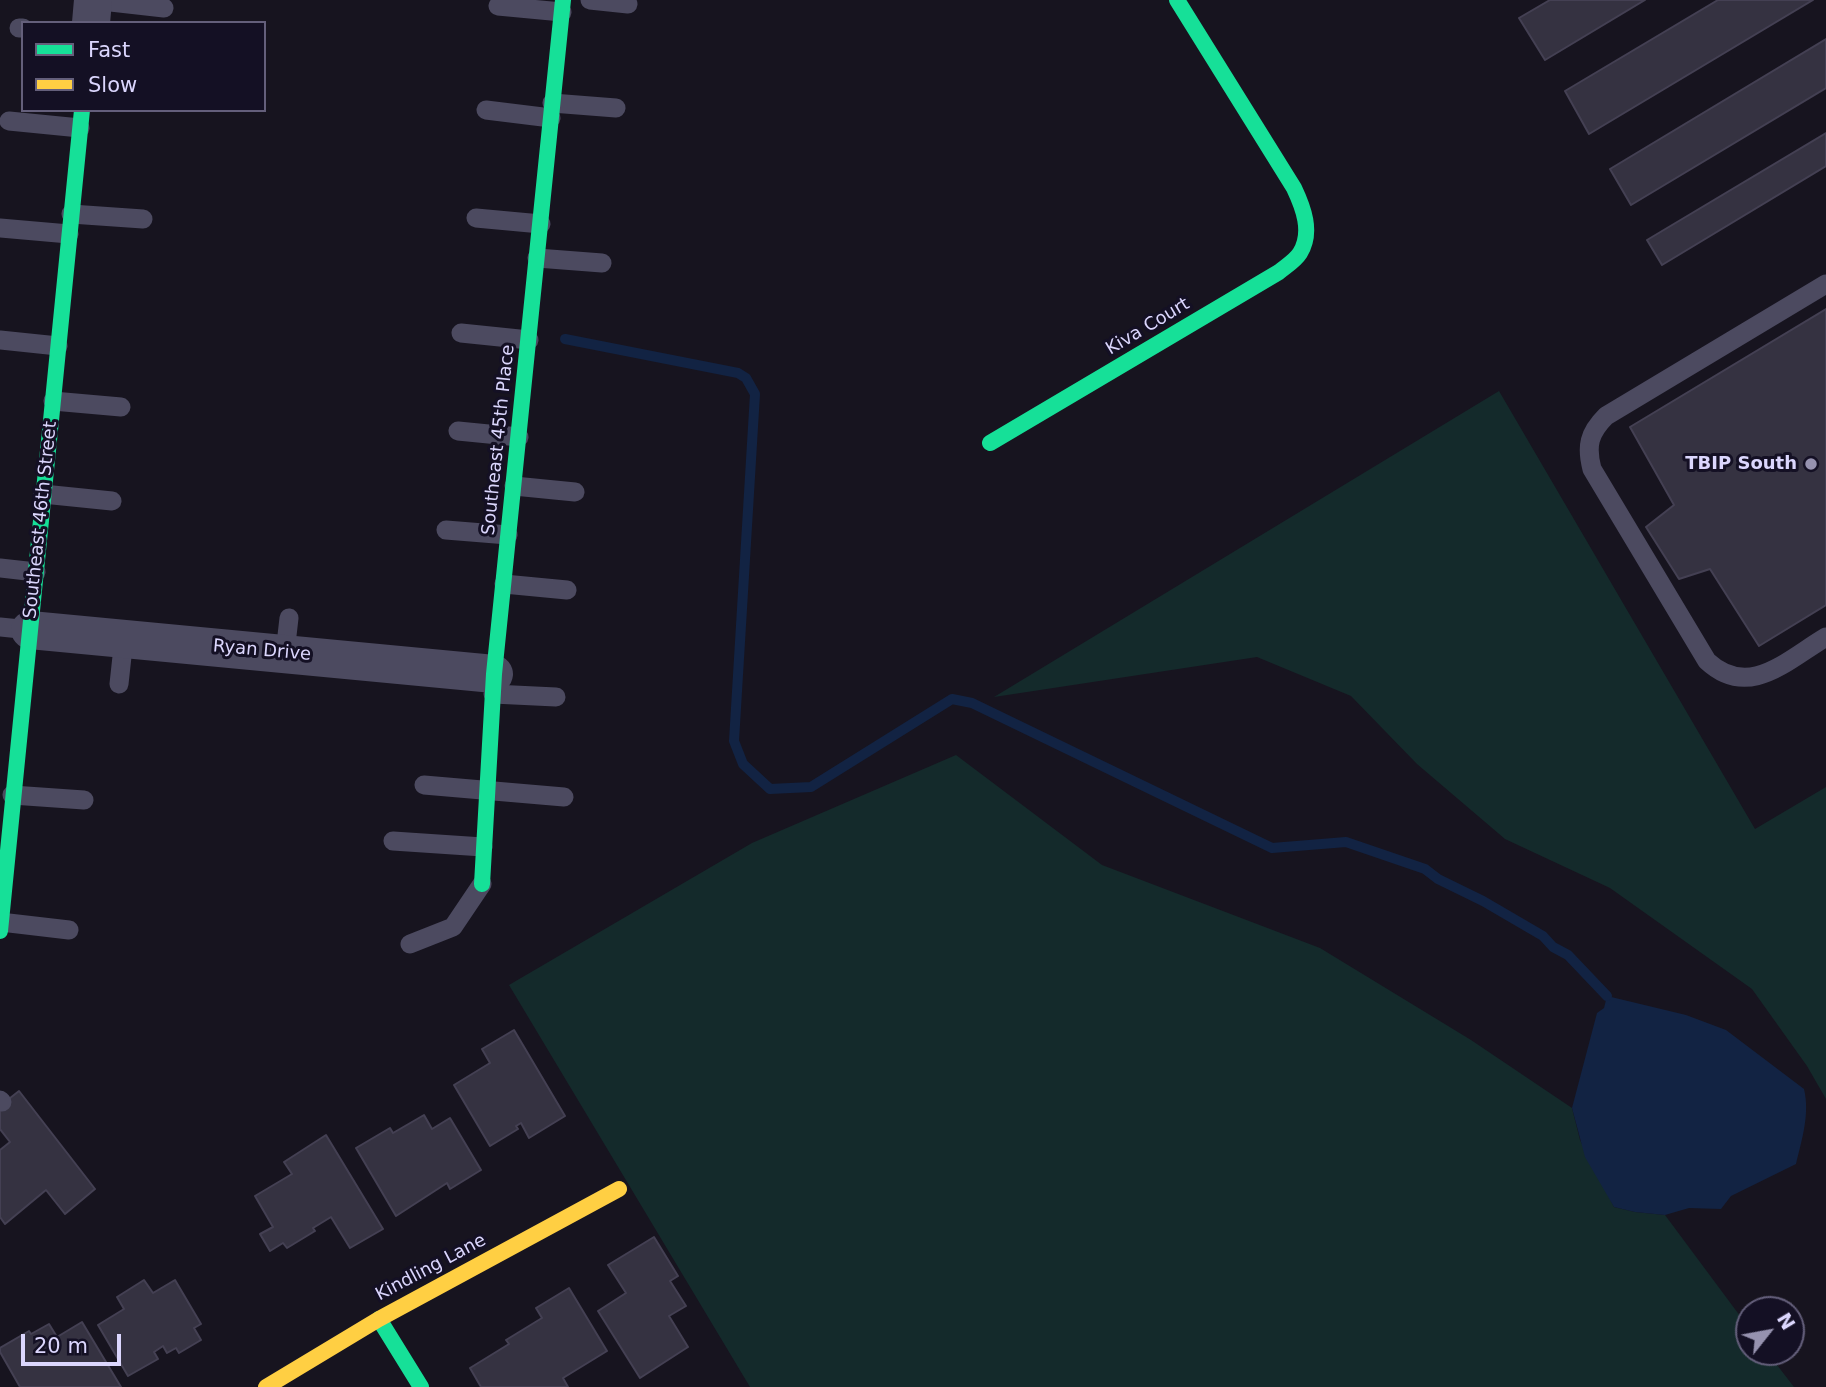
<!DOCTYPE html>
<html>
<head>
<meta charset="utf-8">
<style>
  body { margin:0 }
  #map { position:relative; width:1826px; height:1387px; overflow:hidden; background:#17141f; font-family:"DejaVu Sans",sans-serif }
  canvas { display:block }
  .legend { position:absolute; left:21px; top:21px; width:245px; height:91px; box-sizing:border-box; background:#141024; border:2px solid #645f7b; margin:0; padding:9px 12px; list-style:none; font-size:21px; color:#dbd6fd }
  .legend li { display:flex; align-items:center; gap:14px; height:35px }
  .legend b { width:35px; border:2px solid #645f7b }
  .north { position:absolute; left:1735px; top:1296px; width:70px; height:70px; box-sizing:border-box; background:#141024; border:2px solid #645f7b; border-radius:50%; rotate:59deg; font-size:19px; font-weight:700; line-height:28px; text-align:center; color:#dbd6fd }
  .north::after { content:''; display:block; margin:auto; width:24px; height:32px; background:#9692af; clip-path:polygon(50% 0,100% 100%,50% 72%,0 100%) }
  .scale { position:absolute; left:21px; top:1334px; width:100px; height:32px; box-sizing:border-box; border:4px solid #dbd6fd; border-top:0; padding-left:9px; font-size:21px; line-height:24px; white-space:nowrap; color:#dbd6fd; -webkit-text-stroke:5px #141024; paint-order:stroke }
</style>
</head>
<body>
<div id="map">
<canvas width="1826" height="1387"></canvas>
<ul class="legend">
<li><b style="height:9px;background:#16e098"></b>Fast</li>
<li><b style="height:9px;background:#ffcf43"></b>Slow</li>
</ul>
<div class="north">N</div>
<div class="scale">20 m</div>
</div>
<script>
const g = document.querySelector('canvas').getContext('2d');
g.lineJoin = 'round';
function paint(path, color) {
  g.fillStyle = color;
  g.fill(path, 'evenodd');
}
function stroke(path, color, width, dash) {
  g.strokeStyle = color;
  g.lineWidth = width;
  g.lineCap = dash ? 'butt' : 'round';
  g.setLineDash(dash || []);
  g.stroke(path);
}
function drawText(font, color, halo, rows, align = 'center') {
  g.font = font + ' "DejaVu Sans",sans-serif';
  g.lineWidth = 6;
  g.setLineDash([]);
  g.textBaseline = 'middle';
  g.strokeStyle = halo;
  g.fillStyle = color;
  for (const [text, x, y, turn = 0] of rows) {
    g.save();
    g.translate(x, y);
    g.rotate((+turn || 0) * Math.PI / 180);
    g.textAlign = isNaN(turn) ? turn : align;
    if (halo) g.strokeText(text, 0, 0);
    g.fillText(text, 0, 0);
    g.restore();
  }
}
paint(new Path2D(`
  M1499 391 1755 829 1826 787V1099L1807 1066 1752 989 1610 888 1505 839 1417 764 1351 696 1257 657 994 697Z
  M956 755 1102 865 1320 948 1471 1040 1572 1108 1580 1140 1614 1207 1635 1212 1665 1215 1749 1328V1352H1767L1794 1387H750L509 985 752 843Z`), '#142a2b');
paint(new Path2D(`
  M1607 996 1686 1015 1726 1030 1804 1089C1810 1114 1802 1139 1796 1164L1731 1196 1721 1209 1689 1208 1665 1215 1635 1212 1614 1207 1585 1157 1572 1108 1597 1013 1604 1008Z`), '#122343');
stroke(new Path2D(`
  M565 339 738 373 746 378 755 394 734 741 743 764 770 789 811 787 952 699 972 703 1272 848 1346 842 1425 869 1438 879 1483 901 1543 936 1553 947 1568 955 1607 996`), '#122343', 10);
const building = new Path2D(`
  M1550 0H1645L1545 60 1519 18Z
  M1718 0H1813L1589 134 1565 91Z
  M1826 39V88L1631 205 1610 169Z
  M1826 133V166L1662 265 1647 240Z
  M1826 309V605L1759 646 1710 569 1679 579 1646 527 1674 505 1630 427Z
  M514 1030 565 1116 529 1138 521 1123 516 1126 518 1129 490 1146 454 1085 490 1063 482 1049Z
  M19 1091 95 1189 65 1214 46 1190 5 1224 0 1217V1150L10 1142 0 1129V1106Z
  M424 1115 432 1129 450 1118 481 1170 450 1189 447 1183 396 1216 356 1148 390 1128 393 1133Z
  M326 1135 383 1229 350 1248 331 1217 313 1228 315 1231 287 1248 283 1243 270 1251 260 1234 273 1227 255 1196 292 1174 284 1162Z
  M654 1237 678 1276 670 1281 686 1306 669 1316 688 1347 640 1378 598 1311 626 1293 608 1265Z
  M144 1280 153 1293 175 1280 201 1324 194 1328 201 1340 179 1353 176 1348 167 1353 163 1346 154 1352 158 1359 128 1376 98 1325 124 1309 117 1297Z
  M569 1288 607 1351 563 1378 568 1387H481L470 1368 509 1344 506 1340 542 1318 536 1308Z
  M82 1322 121 1387H20L0 1352V1348L29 1331 31 1334 49 1324 57 1337Z`);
paint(building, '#353241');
stroke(building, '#444053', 2);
stroke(new Path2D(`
  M93 0 164 8
  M590 0 628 4
  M498 6 562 12
  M19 28H23
  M552 103 616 108
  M486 110 551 118
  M9 121 80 128
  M71 214 143 219
  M476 218 541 224
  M0 228 69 234
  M537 258 602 263
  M1826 284 1606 416C1589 433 1586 446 1592 469L1707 661C1749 700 1787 660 1826 637
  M461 333 529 340
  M0 340 58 346
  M53 401 121 407
  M458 431 519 437
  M514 486 575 492
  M43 494 112 501
  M446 530 508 535
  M0 568 36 572
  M504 584 567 590
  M0 627 30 630
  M285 653 289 618
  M119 684 124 638
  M493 694 556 697
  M424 785 564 797
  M12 795 84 800
  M393 841 483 847
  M0 922 69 930
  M410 944 453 927 482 884
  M0 1100 2 1102`), '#4c4a60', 19);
stroke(new Path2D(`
  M91 23 93 0
  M30 630 494 674`), '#4c4a60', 38);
stroke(new Path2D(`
  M990 443 1279 272C1286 266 1295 261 1300 253 1313 232 1303 207 1294 188L1177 0
  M482 884 494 674 563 0
  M0 931 82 110
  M379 1319 421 1387`), '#16e098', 16);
stroke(new Path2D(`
  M266 1387 379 1319 619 1189`), '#ffcf43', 16);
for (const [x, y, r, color] of [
  [1811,464,7,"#9692af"]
]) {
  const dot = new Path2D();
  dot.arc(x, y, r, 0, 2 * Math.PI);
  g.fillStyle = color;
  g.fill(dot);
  stroke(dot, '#141024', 2.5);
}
drawText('18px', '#dbd6fd', '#141024', [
  ["Kiva Court",1148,327,-31],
  ["Southeast 45th Place",499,440,-84],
  ["Southeast 46th Street",41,520,-84],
  ["Ryan Drive",262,651,5],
  ["Kindling Lane",431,1268,-28]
]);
drawText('bold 18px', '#dbd6fd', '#141024', [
  ["TBIP South",1797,464]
], 'right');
</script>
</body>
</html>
